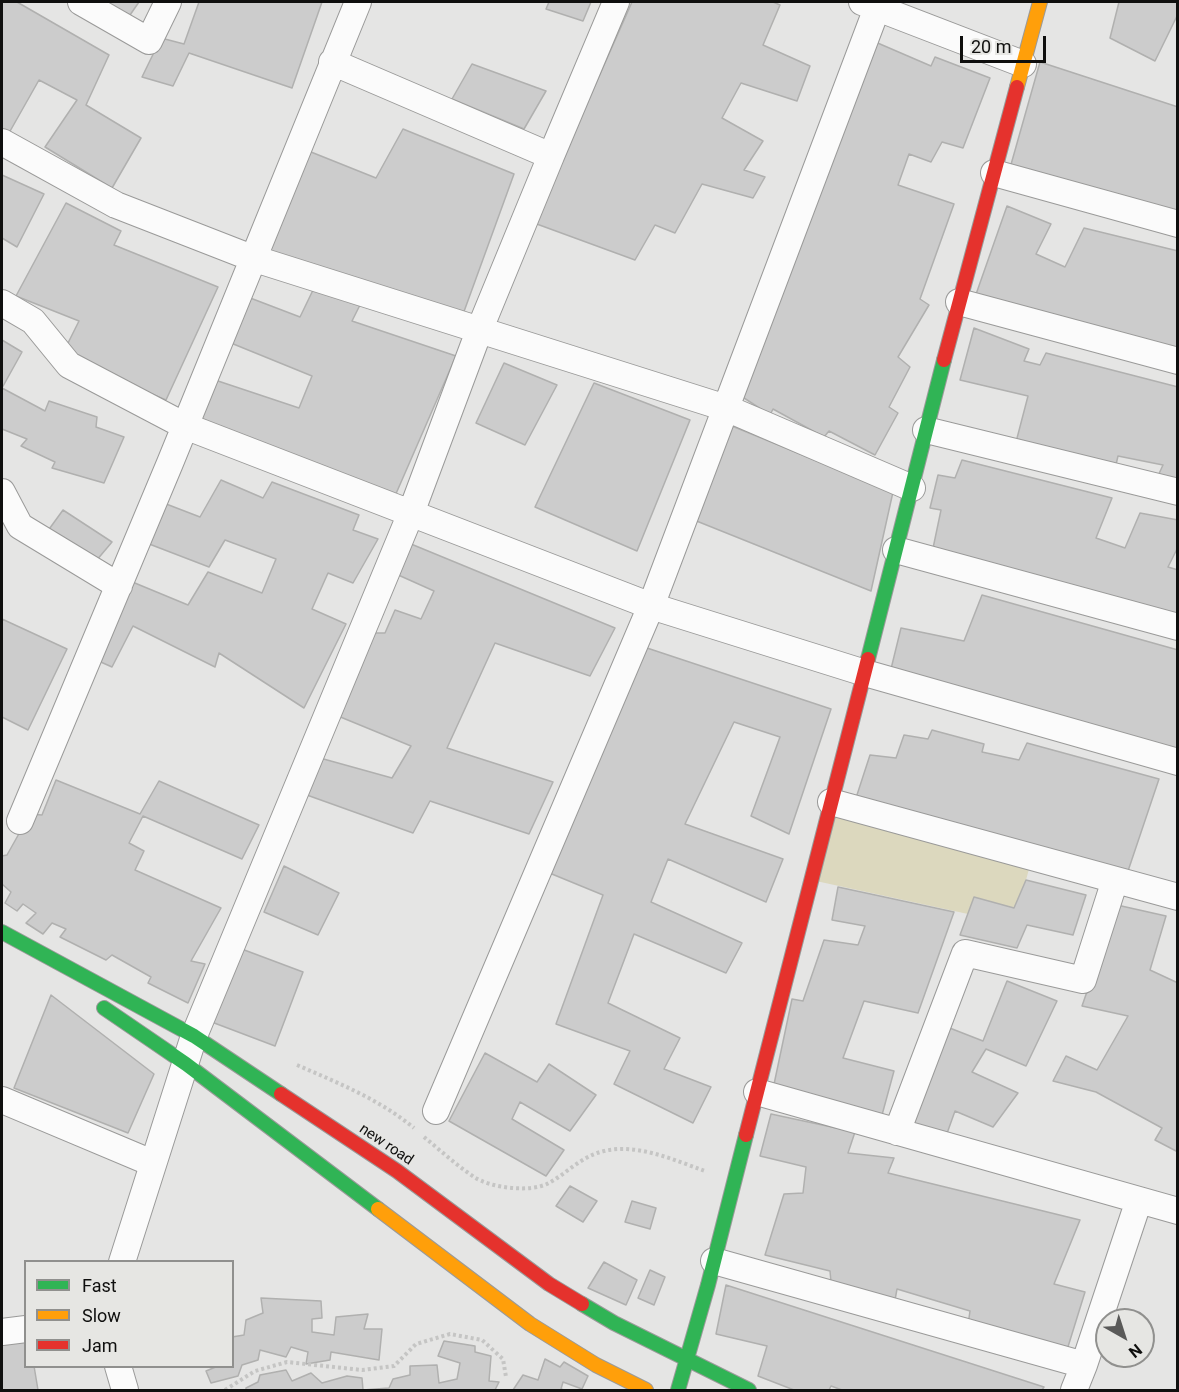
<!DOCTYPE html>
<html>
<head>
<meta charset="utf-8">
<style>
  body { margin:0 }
  #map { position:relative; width:1179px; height:1392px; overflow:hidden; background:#e5e5e4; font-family:Roboto,sans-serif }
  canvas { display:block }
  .frame { position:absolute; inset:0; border:3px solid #0f0f0e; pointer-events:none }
  .legend { position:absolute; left:24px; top:1260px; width:210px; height:108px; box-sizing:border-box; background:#e6e6e3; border:2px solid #90908e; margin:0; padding:8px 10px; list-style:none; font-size:18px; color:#0f0f0e }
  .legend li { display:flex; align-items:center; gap:12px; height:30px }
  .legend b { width:30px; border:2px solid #90908e }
  .north { position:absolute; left:1095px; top:1308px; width:60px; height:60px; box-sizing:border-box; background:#e6e6e3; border:2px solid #90908e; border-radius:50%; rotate:141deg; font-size:16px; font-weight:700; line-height:24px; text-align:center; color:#0f0f0e }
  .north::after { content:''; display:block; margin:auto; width:21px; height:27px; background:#5a5a59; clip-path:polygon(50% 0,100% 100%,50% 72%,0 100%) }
  .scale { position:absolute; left:960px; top:36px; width:86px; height:27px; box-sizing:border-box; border:3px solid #0f0f0e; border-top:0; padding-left:8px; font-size:18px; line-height:21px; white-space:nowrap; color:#0f0f0e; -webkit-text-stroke:4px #e6e6e3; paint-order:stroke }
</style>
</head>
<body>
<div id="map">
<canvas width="1179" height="1392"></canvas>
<div class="frame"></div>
<ul class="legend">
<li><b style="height:8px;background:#30b455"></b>Fast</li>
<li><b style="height:8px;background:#ff9f0a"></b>Slow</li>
<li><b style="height:8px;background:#e5322d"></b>Jam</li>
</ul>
<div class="north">N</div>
<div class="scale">20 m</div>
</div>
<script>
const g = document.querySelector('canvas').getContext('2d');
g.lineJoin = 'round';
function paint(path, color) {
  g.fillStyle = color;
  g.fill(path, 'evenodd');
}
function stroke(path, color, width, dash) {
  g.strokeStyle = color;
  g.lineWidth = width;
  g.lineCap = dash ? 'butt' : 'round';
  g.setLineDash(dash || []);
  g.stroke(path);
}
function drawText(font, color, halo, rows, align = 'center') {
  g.font = font + ' Roboto,sans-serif';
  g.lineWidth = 4.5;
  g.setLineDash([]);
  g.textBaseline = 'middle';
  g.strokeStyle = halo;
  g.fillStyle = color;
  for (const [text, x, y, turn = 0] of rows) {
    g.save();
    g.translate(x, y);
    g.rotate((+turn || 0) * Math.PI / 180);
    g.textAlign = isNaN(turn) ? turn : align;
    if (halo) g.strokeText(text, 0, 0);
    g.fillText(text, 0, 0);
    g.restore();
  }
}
paint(new Path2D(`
  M831 802 1032 858 1026 880 1014 908 974 897 968 914 816 881Z`), '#dcd8be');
const building = new Path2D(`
  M2 2H17L109 55 86 105 141 138 112 188 45 147 77 100 39 80 9 133 2 128Z
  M101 2H139L130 15Z
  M199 2H322L292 88 189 53 173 86 142 77 161 38 184 44Z
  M549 2H591L583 21 546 9Z
  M632 2H773L780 5 763 45 810 66 797 101 741 83 722 118 763 141 744 170 765 177 753 198 702 184 675 233 655 225 635 260 534 223Z
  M1119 2H1178V14L1155 61 1110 38Z
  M873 41 931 66 935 57 990 78 963 148 942 142 931 162 909 154 898 185 954 204 920 299 929 305 898 357 910 367 889 407 898 413 875 455 829 431 824 437 773 409 770 415 741 396Z
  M1040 62 1178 107V213L1010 168Z
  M472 64 546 91 524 129 452 99Z
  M403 129 514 174 462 317 262 253 306 150 376 178Z
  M2 175 44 194 17 247 2 238Z
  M66 203 121 231 114 245 218 287 166 400 75 362 66 347 79 321 16 296Z
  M1007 206 1051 224 1036 254 1065 267 1084 228 1178 251V354L974 300Z
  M314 288 361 303 352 321 456 356 395 496 194 422 212 379 299 408 312 376 226 341 245 296 300 317Z
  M974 328 1029 349 1024 361 1040 365 1046 353 1178 387V484L1157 478 1163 465 1118 456 1115 469 1016 442 1028 396 960 380Z
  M2 340 22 352 2 388 45 411 49 401 97 417 96 427 124 437 104 483 52 468 55 462 21 446 27 439 2 429Z
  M504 363 557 385 525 445 476 423Z
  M594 383 690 420 637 551 535 507Z
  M732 426 893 492 871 591 694 520Z
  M962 460 1112 498 1096 538 1125 548 1140 513 1178 520V547L1168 567 1178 570V617L932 553 941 510 930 508 938 475 955 478Z
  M221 480 263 498 272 482 359 515 353 530 378 539 353 583 328 573 312 609 346 624 304 708 219 653 215 667 133 626 112 667 94 659 130 581 188 605 208 572 262 593 276 559 225 540 209 567 144 542 161 502 200 517Z
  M63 510 112 542 96 561 47 532Z
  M411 544 615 628 590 676 495 643 447 748 553 782 529 834 430 801 413 833 304 794 320 758 392 778 411 746 338 716 375 633H385L395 610 421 619 434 591 396 574Z
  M982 595 1178 650V750L890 673 901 628 964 641Z
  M2 619 67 649 28 730 2 717Z
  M647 648 831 709 789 834 751 816 780 737 734 722 685 824 783 859 766 902 668 859 651 902 742 943 726 973 634 934 608 1003 680 1038 664 1069 711 1087 693 1123 614 1084 630 1051 556 1024 603 895 547 872Z
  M932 730 984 744 982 752 1019 760 1027 743 1159 779 1127 874 855 801 870 755 896 758 904 735 928 739Z
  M56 780 140 814 159 781 259 825 242 859 143 816 129 843 144 851 135 870 221 908 191 961 205 964 188 1003 148 983 151 977 112 955 106 960 60 937 66 929 52 923 43 934 26 923 36 913 23 904 17 911 5 903 11 892 2 884V856L7 855 30 814 42 815Z
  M284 866 339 893 318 935 264 912Z
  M1026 880 1086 895 1073 935 1027 925 1017 948 960 935 974 897 1014 908Z
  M838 887 954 912 918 1013 864 1001 843 1058 894 1071 882 1115 773 1089 792 999 803 1001 824 940 858 945 865 926 832 920Z
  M1117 905 1166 916 1150 970 1178 983V1152L1155 1140 1162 1128 1096 1092 1053 1081 1066 1056 1097 1070 1128 1016 1082 1006Z
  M239 948 303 972 275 1046 209 1021Z
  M1007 981 1057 1001 1026 1066 986 1049 972 1072 1018 1093 993 1127 955 1111 945 1139 905 1128 942 1025 983 1041Z
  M51 995 154 1074 128 1133 14 1088Z
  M485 1053 537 1082 549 1064 596 1095 570 1131 520 1102 512 1119 564 1150 546 1176 449 1121Z
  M771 1114 855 1132 848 1153 894 1158 888 1173 1080 1220 1054 1284 1085 1292 1067 1350 968 1325 970 1311 897 1289 895 1300 831 1282 830 1271 765 1255 784 1194 803 1193 806 1167 760 1156Z
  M570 1186 597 1201 583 1222 556 1206Z
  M632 1201 656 1208 650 1229 625 1222Z
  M604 1262 637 1280 626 1305 588 1288Z
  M650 1270 665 1277 654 1305 638 1298Z
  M726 1285 1044 1387 1042 1390H842L831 1386 829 1390H794L758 1376 767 1346 716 1334Z
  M261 1298 321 1301 322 1318 312 1319V1332L334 1335 336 1317 368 1314 364 1329H382L379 1360 331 1352 330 1360 306 1364 308 1352 291 1347 286 1357 260 1350 258 1360 242 1365 238 1376 211 1383 206 1371 218 1366H232V1337L244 1335 246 1320 263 1313Z
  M26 1339V1366H34L38 1390H2V1345Z
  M444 1341 475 1346V1352L491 1356 489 1381 499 1382 495 1390H246V1388L258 1382 260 1375 286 1370 292 1381 311 1373 322 1383 347 1376 362 1378 363 1390 389 1388 393 1379 410 1375V1366L437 1365 439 1383 457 1379 460 1363 438 1356Z
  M545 1359 560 1367 564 1362 588 1376 582 1389 563 1382 561 1389 564 1390H513L523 1375 538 1380Z`);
paint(building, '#ccc');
stroke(building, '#b0b0af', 1.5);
const street = new Path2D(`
  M81 2 149 41 168 2
  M862 2 1023 64
  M332 62 551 156 616 2
  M2 142 116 205 252 258 726 408 912 488
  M994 173 1178 224
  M959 302 1178 361
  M2 303 33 321 69 365 185 426 651 606 865 673 1178 762
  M926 430 1178 492
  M2 492 20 526 119 586
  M896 550 1178 627
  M831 802 1178 897
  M20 821 170 463 358 2
  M757 1092 1178 1211
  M2 1100 152 1163
  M436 1111 651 606 877 8
  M897 1132 965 953 1083 980 1115 880
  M714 1261 1084 1365 1139 1200
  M122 1262 194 1036 411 513 479 331 551 156
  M2 1332 26 1329
  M118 1366 125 1390
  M1074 1390 1084 1365`);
const fast = new Path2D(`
  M868 659 944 360
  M2 932 194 1036 281 1094
  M104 1008 186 1064 378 1209
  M582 1304 614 1323 749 1390
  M678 1390 708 1285 746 1135`);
const slow = new Path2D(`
  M1017 87 1040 2
  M378 1209 530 1324 596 1365 646 1390`);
const jam = new Path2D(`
  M944 360 1017 87
  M281 1094 397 1171 549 1284 582 1304
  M746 1135 868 659`);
stroke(street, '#9a9a99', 28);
stroke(fast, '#9a9a99', 16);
stroke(slow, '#9a9a99', 16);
stroke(jam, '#9a9a99', 16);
stroke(new Path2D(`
  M297 1065C338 1083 379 1099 414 1128
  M424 1137C440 1150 456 1165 474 1177 491 1188 530 1193 549 1183 567 1173 582 1156 604 1151 637 1143 674 1160 705 1171
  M225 1390 255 1371 287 1362 362 1370 394 1366 416 1344 450 1334 482 1340 503 1359 506 1377`), '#c5c5c4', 4, [3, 3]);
stroke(street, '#fbfbfb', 26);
stroke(fast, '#30b455', 14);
stroke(slow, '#ff9f0a', 14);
stroke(jam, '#e5322d', 14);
drawText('15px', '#0f0f0e', '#e6e6e3', [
  ["new road",386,1145,34]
]);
</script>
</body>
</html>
